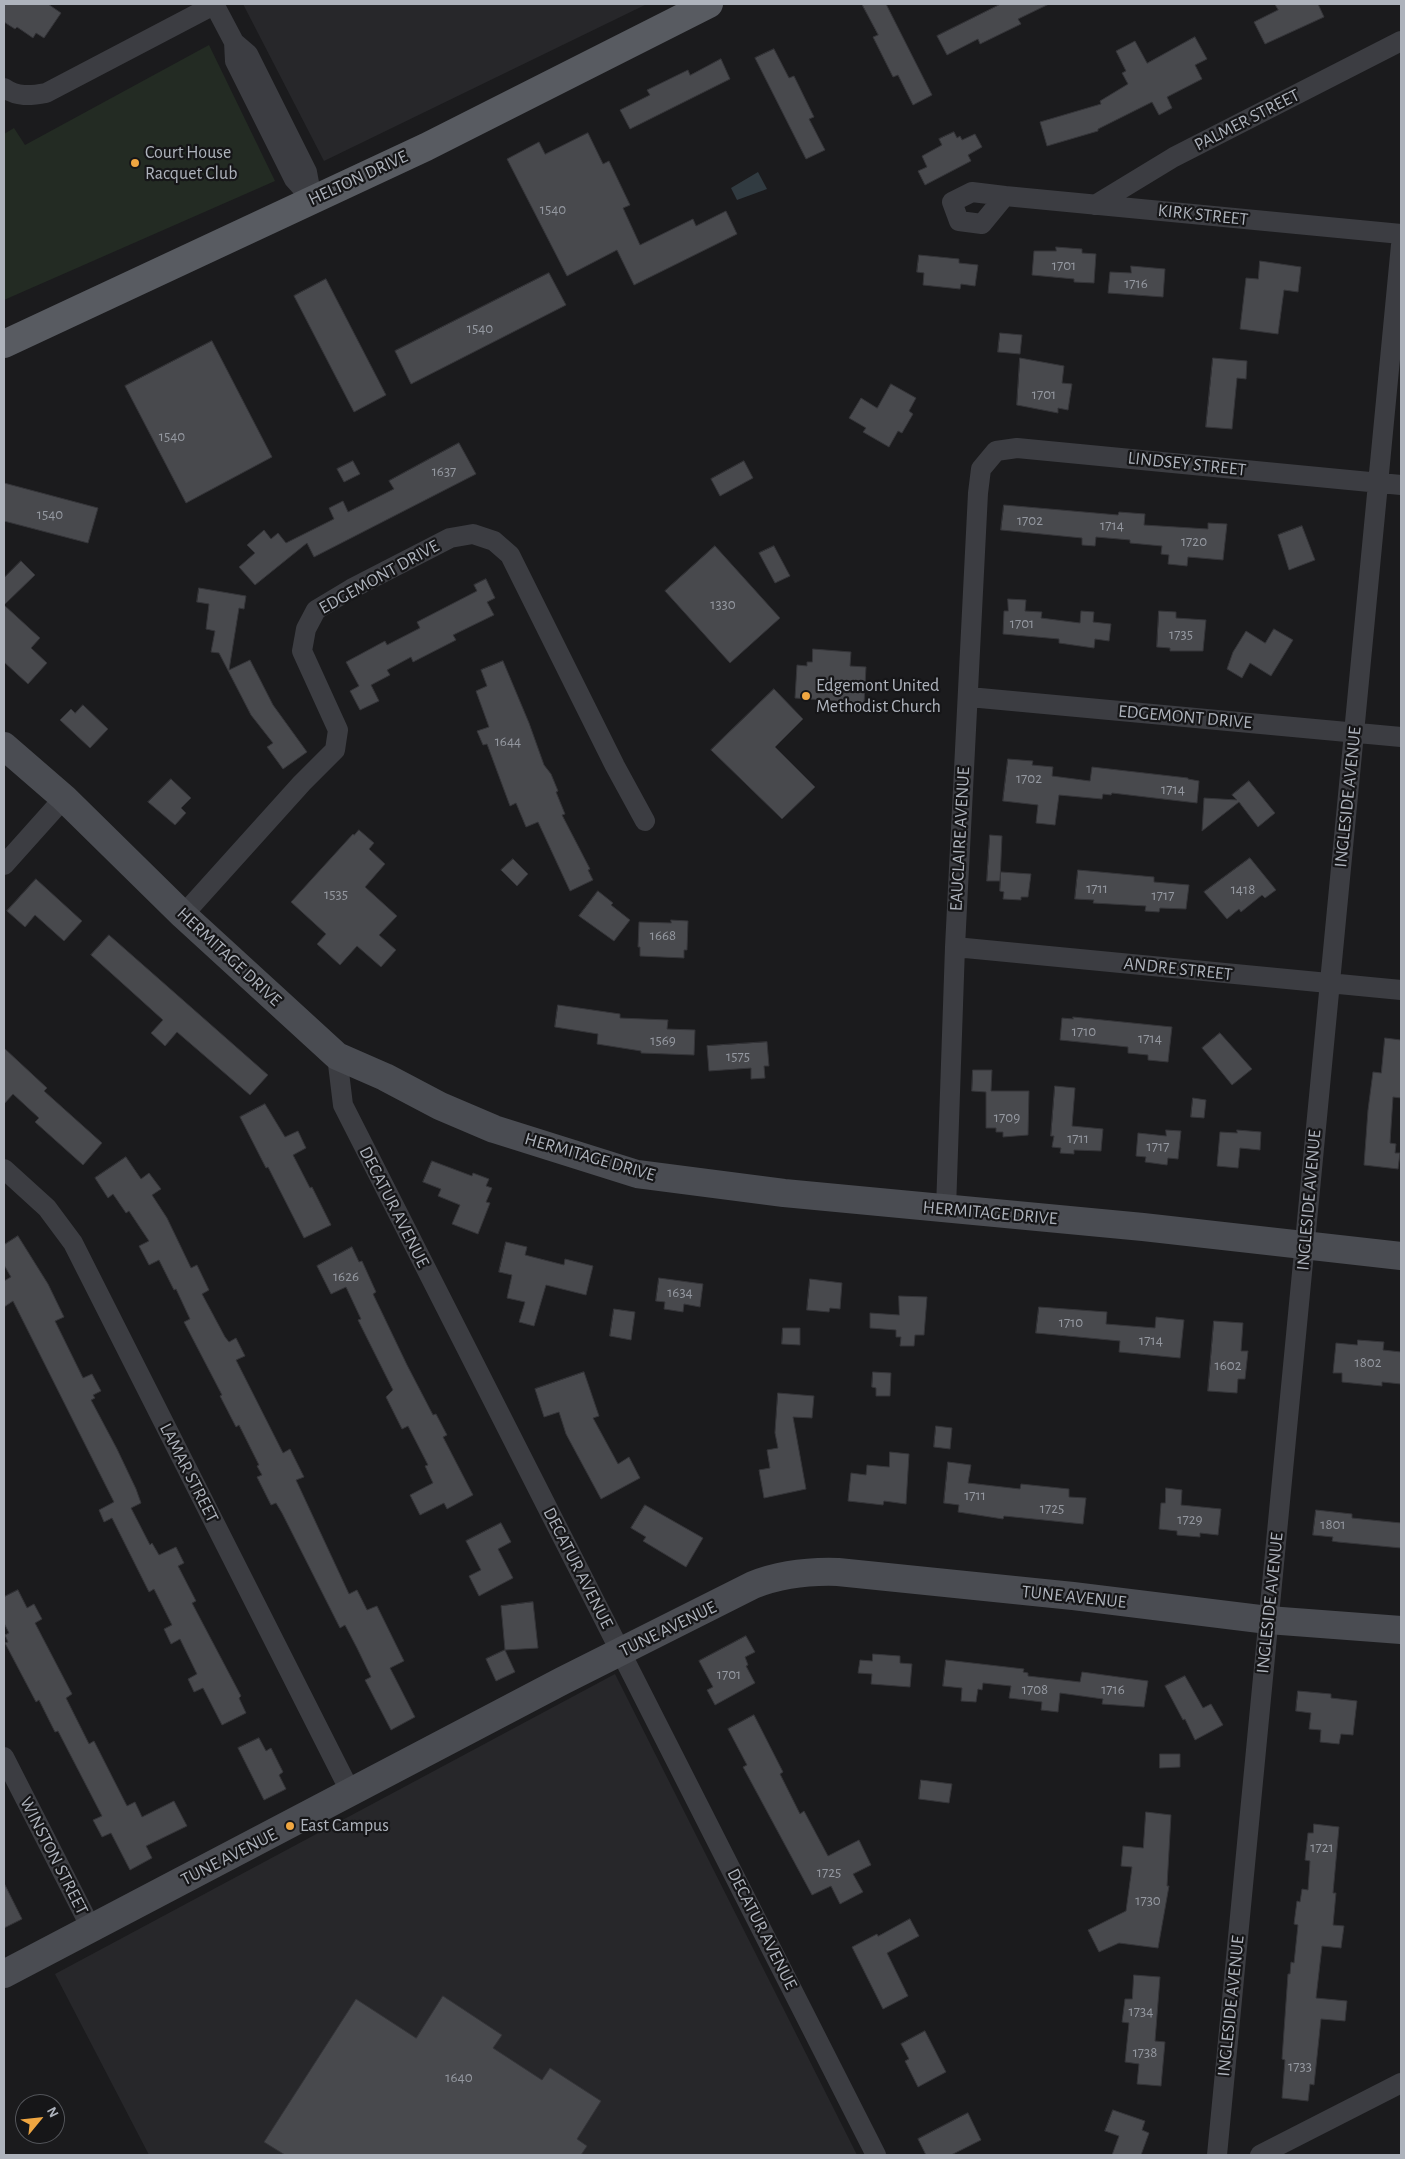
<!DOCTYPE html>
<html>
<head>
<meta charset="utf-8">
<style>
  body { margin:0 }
  #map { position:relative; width:1405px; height:2159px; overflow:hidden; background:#1b1b1d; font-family:"Alegreya Sans",sans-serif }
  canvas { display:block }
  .frame { position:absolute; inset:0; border:5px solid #aeb3bc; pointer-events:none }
  .north { position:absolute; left:15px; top:2094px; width:50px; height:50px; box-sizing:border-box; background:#161618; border:1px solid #53555a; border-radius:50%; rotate:62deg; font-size:14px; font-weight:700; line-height:20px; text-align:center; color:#aeb3bc }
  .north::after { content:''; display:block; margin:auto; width:18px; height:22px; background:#efa641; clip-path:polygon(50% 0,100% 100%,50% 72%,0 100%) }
</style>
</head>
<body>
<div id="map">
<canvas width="1405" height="2159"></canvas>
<div class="frame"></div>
<div class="north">N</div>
</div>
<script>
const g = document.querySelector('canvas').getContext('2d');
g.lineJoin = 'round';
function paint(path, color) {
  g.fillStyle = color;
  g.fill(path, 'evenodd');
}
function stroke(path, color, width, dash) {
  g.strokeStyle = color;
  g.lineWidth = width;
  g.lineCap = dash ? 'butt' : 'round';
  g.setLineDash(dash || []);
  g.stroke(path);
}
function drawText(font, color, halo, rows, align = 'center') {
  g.font = font + ' "Alegreya Sans",sans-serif';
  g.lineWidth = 4.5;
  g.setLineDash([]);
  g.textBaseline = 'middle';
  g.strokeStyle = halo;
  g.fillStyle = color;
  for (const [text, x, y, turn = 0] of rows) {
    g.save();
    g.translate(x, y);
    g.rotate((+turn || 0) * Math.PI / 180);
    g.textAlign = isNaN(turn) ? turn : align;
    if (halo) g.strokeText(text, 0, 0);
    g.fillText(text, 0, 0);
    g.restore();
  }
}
paint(new Path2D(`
  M243 4H647L324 161Z
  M615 1674 857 2155H149L55 1974Z`), '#27272a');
paint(new Path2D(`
  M209 45 275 181 4 300V134L14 128 25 145Z`), '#232b23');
paint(new Path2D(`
  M758 172 767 189 737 200 731 188Z`), '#313b41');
const building = new Path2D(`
  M4 4H48L61 13 44 38 36 33 33 38 17 27 15 29 4 22Z
  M862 4H886L932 95 913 105 898 75 893 77 873 37 878 35Z
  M1001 4H1049L1018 19 1021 24 980 44 978 39 947 55 937 36Z
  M1275 4H1318L1324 17 1265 44 1254 22 1278 10Z
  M1195 37 1207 59 1195 65 1202 79 1167 97 1172 108 1159 115 1152 102 1098 129V131L1047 146 1040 122 1101 104 1100 101 1128 84 1122 73 1126 71 1116 51 1135 41 1147 63Z
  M774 49 789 78 794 76 814 117 809 119 825 150 806 159 755 58Z
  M721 59 730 79 630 129 620 110 650 95 647 90 688 70 690 75Z
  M954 132 957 138 960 136 962 140 975 134 982 147 968 155 971 161 925 185 918 171 927 167 922 156 942 145 939 139Z
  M588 133 603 164 609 161 630 205 623 208 640 245 693 219 696 226 726 211 737 234 634 285 617 250 567 276 507 159 539 142 545 154Z
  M1056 247 1082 249V253L1096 254 1094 283 1074 282V279L1032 275 1034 251H1056Z
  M919 255 959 259V263L978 265 975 286 961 284 960 289 923 285 924 273 917 272Z
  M1260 261 1301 267 1298 292 1284 290 1278 334 1240 329 1246 278 1258 279Z
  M1131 266 1165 269 1163 297 1108 293 1110 272 1131 273Z
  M549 273 566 305 411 384 395 351Z
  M326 279 386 395 354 412 294 296Z
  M1000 333 1022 335 1020 354 998 352Z
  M212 341 272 457 186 503 125 386Z
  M1020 358 1064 366 1062 383 1072 384 1068 410 1058 408V413L1017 405Z
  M1213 358 1247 361 1246 379 1237 378 1232 429 1206 427Z
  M891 384 916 398 909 411 913 414 902 433 898 431 889 447 863 432 866 428 849 418 861 398 877 408Z
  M459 443 476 474 314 557 307 543 255 585 239 567 255 553 247 545 264 530 271 539 278 533 286 543 334 519 329 508 343 501 348 512 394 489 389 481Z
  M353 461 360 474 344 482 337 469Z
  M744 461 753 478 720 496 711 479Z
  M4 483 98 508 88 543 4 521Z
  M1004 505 1118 515 1119 512 1145 514 1144 525 1208 529V523L1227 524 1223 560 1188 557 1187 566 1168 564 1169 555 1161 554 1162 546 1130 543V540L1096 537 1095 546 1082 545V538L1001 530Z
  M1302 526 1315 560 1289 570 1278 535Z
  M715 546 780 618 730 663 665 591Z
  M774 546 790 576 775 583 759 553Z
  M21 561 35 575 4 605 40 638 31 648 47 663 28 684 4 662V578Z
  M486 579 495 598 487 602 494 615 453 635 456 640 413 662 411 657 387 670 390 675 371 685 379 701 360 710 350 691 359 686 346 662 385 641 387 645 420 628 417 622 477 591 474 585Z
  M199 588 246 596 244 609 239 608 229 670 250 660 273 705 307 752 283 769 267 747 273 743 251 715 219 653 211 652 215 631 206 629 209 604 197 602Z
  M1008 599 1026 600 1025 611 1042 612 1041 618 1080 623 1081 611 1094 612 1093 622 1111 624 1109 641 1095 639 1094 648 1059 643V639L1003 634 1004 611H1008Z
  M1159 611 1176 612V618L1206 620 1203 651H1170V648L1157 647Z
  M1274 629 1293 640 1271 676 1250 663 1242 678 1227 669 1233 652 1246 631 1265 643Z
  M813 649 851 652 850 666 866 667 864 704 853 703V709L836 708 837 701 795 698 797 665 807 666V662H812Z
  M503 661 529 723 544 765 551 774 558 791 556 792 565 814 562 815 590 869 588 870 593 880 570 891 538 822 526 827 516 803 510 806 487 744 483 745 477 731 489 727 476 691 487 686 481 670Z
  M774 689 803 719 775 747 815 787 782 819 711 750Z
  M83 705 108 729 90 748 60 720 71 709 75 713Z
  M1008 759 1033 761 1032 765 1053 767 1052 776 1090 781 1092 767 1188 778V779L1199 781 1197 803 1112 793 1111 795 1103 794 1102 799 1059 795 1055 825 1036 823 1038 805 1003 801Z
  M171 779 191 798 181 808 186 813 175 825 148 802Z
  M1249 781 1275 813 1258 827 1239 802 1202 831 1204 798 1237 800 1232 795Z
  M359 830 374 843 369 849 385 864 365 887 397 916 379 935 396 950 381 967 357 946 340 965 317 944 326 934 291 902 353 834 354 835Z
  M990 835 1002 836 1000 881H987Z
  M1250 858 1276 890 1265 898 1262 895 1241 912 1239 909 1227 919 1204 892Z
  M513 859 528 874 517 886 501 870Z
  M1078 870 1154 877V882L1189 885 1186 909 1160 908 1159 912 1145 911 1146 906 1093 903 1094 900 1075 899Z
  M1001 872 1031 874 1028 897H1021V900L1003 899 1004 892 1000 891Z
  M36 879 82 921 64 941 35 915 25 927 7 911Z
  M598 891 613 903 611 905 630 920 614 941 579 916Z
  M671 920 688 921 687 950H684V958L640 956V947H638L639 922 671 923Z
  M109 935 268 1075 250 1095 177 1032 165 1046 151 1033 163 1020 91 955Z
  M558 1005 620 1014V1018L668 1020 667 1029 695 1030 694 1055 641 1053V1051L597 1044 598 1034 555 1027Z
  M1073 1017 1172 1027 1168 1062 1148 1060V1055L1128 1053V1047L1060 1040 1062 1018 1073 1019Z
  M1220 1033 1252 1069 1232 1085 1202 1048Z
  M1385 1038 1401 1040V1098L1393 1097 1390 1143 1396 1144 1395 1153H1400L1398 1169 1364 1165 1368 1110 1373 1072 1381 1073Z
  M767 1042 769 1066H764L765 1078 751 1079V1068L709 1071 707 1046Z
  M4 1048 47 1088 44 1091 102 1143 83 1165 35 1122 39 1118 13 1094 4 1104Z
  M973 1070H992L991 1091H1029L1028 1135 1003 1137V1132H996V1128H986V1092L972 1091Z
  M1055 1086 1075 1088 1072 1126 1103 1129 1101 1151 1074 1150V1154L1060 1153 1061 1148 1052 1147 1054 1136H1051Z
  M1193 1098 1206 1100 1204 1118 1191 1117Z
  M265 1104 285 1137 298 1131 306 1148 293 1155 310 1188 312 1187 331 1225 304 1238 268 1167 266 1168 240 1117Z
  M1166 1130 1181 1131 1178 1159 1168 1158 1167 1165 1145 1162 1146 1157 1136 1156 1138 1133 1166 1136Z
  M1237 1130 1261 1132 1260 1150 1240 1148 1238 1168 1217 1166 1220 1132 1237 1133Z
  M126 1157 141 1179 149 1173 161 1189 152 1195 167 1218 191 1268 197 1265 209 1290 202 1294 225 1337 229 1342 236 1338 245 1356 236 1360 283 1453 290 1449 304 1477 296 1480 349 1594 357 1590 367 1610 377 1606 404 1661 390 1668 415 1717 391 1730 365 1680 371 1677 357 1648 345 1625 340 1628 282 1513 276 1503 271 1505 257 1477 262 1475 257 1466 259 1465 239 1425 236 1427 220 1396 222 1395 184 1322 190 1319 176 1289 174 1290 159 1260 149 1265 139 1246 149 1241 129 1211 126 1213 113 1194 108 1198 95 1178Z
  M432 1161 472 1176 473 1173 489 1179 486 1186 492 1188 486 1202 490 1203 478 1234 452 1224 460 1205 438 1196 441 1189 423 1182Z
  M18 1236 48 1284 64 1317 55 1321 83 1378 92 1374 101 1391 93 1395 95 1398 91 1400 117 1449 136 1489 141 1503 131 1508 150 1545 152 1543 159 1555 176 1547 184 1563 178 1566 196 1601 192 1603 241 1696 239 1698 246 1713 222 1725 203 1688 194 1692 188 1679 197 1674 180 1639 171 1644 164 1629 172 1625 154 1589 149 1592 112 1518 104 1522 99 1510 114 1502 13 1301 4 1307V1281L11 1277 4 1265V1245Z
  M506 1242 527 1247 525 1255 564 1265 565 1259 593 1266 586 1295 546 1285 534 1326 519 1322 525 1302 507 1298 512 1275 499 1272Z
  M352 1247 359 1262 362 1261 376 1292 373 1294 407 1365 433 1415 436 1414 447 1435 443 1437 473 1495 447 1509 444 1503 420 1515 410 1495 433 1483 425 1466 428 1465 408 1426 402 1429 386 1397 393 1390 358 1320 361 1319 346 1287 331 1294 317 1266Z
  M659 1278 703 1284 700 1307 684 1304 683 1312 664 1309 665 1302 656 1301Z
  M810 1279 842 1283 840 1309 830 1308 829 1312 807 1310Z
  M899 1296 927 1297 924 1335H915L914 1346H900L901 1337H896V1330L870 1328V1313L899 1315Z
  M1039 1307 1107 1312 1106 1324 1155 1328 1156 1317 1184 1320 1180 1358 1119 1352 1120 1341 1036 1333Z
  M614 1309 635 1312 631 1340 610 1336Z
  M1214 1321 1243 1323 1241 1351H1248L1245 1379H1238L1237 1393 1208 1391Z
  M783 1328H800V1345L782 1344Z
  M1358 1340 1384 1342 1383 1350 1401 1352V1384L1382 1382V1386L1342 1382V1373H1333L1336 1343 1357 1345Z
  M584 1372 599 1416 593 1418 618 1464 629 1457 640 1478 601 1499 566 1434 559 1412 544 1417 535 1389Z
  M873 1372 891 1373 890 1396H876V1388L872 1387Z
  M778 1393 814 1396 812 1418 793 1417 806 1489 764 1498 759 1470 770 1468 767 1450 778 1448 775 1433Z
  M936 1426 952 1428 950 1449 934 1447Z
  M890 1452 909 1454 906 1504 884 1501 883 1505 848 1501 851 1473 866 1475 867 1465 889 1467Z
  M948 1462 971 1465 968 1483 1020 1489 1021 1484 1069 1489V1497L1086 1498 1083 1524 1004 1516 1003 1519 958 1512 959 1505 944 1503Z
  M1166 1488 1182 1490 1181 1505 1221 1509 1218 1535 1200 1533V1537L1177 1535V1531L1159 1529 1161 1503H1165Z
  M645 1505 703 1538 686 1567 643 1541 646 1537 631 1528Z
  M1316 1510 1352 1514V1518L1401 1523V1548L1338 1542 1332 1541 1333 1537 1313 1535Z
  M501 1523 511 1542 498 1549 513 1578 479 1596 469 1576 481 1570 466 1541Z
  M18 1590 27 1608 34 1604 42 1619 35 1623 72 1694 66 1698 89 1744 94 1741 127 1806 135 1802 142 1817 174 1801 187 1826 146 1846 152 1858 130 1870 111 1833 102 1837 93 1820 102 1816 58 1731 55 1732 39 1700 36 1702 5 1643 8 1642 5 1635 9 1633 4 1623V1597Z
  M533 1602 538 1648 505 1650 501 1606Z
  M746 1636 755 1652 745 1657 748 1665 746 1666 755 1683 715 1705 707 1690 713 1687 699 1661Z
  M505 1650 515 1672 496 1681 486 1659Z
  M873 1654 900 1656V1663L912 1664 910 1687 871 1684 872 1674 858 1673 860 1660 872 1661Z
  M946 1660 1024 1669 1023 1672 1028 1673V1676L1080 1682 1082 1672 1148 1681 1144 1707 1102 1704 1103 1699 1060 1693 1058 1712 1041 1710 1042 1702 1009 1698 1011 1686 983 1683 982 1690 978 1689 976 1702 961 1701 962 1688 943 1686Z
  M1185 1676 1203 1708 1211 1704 1223 1725 1195 1740 1185 1719 1183 1720 1165 1686Z
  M1298 1691 1331 1694V1698L1357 1701 1353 1735 1341 1734 1339 1744 1320 1742 1321 1730 1309 1729 1311 1713 1296 1711Z
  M754 1715 783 1772 780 1774 800 1814 804 1811 828 1856 859 1840 871 1865 853 1874 863 1892 840 1904 831 1886 812 1895 743 1767 747 1765 728 1729Z
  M259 1738 266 1751 271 1748 283 1772 279 1775 286 1789 264 1800 238 1748Z
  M1160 1754H1180V1767L1160 1768Z
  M921 1780 952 1784 949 1803 919 1799Z
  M1146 1812 1171 1815 1167 1886H1169L1158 1948 1119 1943 1099 1952 1088 1930 1126 1911 1132 1867 1121 1866 1123 1846 1143 1848Z
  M1314 1824 1339 1827 1333 1893H1336L1333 1925 1344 1926 1341 1948 1322 1946 1316 1998 1347 2001 1345 2021 1321 2019 1314 2085 1310 2084 1308 2101 1282 2098 1285 2060 1282 2059 1288 1974H1290L1291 1962 1294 1963 1298 1925 1294 1924 1297 1901 1300 1902 1302 1889 1308 1890 1310 1861 1305 1860 1308 1833H1313Z
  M4 1883 22 1919 4 1928Z
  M910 1919 919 1936 887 1953 908 1996 883 2009 852 1947 877 1934 878 1936Z
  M1134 1975 1160 1977 1155 2041 1165 2042 1161 2086 1137 2084 1139 2064 1125 2062 1129 2023 1122 2022 1125 1999H1132Z
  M443 1996 502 2035 493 2048 542 2080 550 2068 601 2101 577 2139 587 2146 581 2155H285L264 2142 356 1999 416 2038Z
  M925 2031 946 2072 918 2087 905 2061 909 2059 901 2044Z
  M1113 2110 1145 2121 1142 2130 1149 2133 1141 2155H1112L1119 2136 1105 2131Z
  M968 2113 981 2140 951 2155H926L918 2139Z`);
paint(building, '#48494d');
stroke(building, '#353539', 1);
stroke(new Path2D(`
  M214 4 234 42 248 54 307 172 312 199
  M234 42 235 61 294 179 312 199
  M4 88C17 97 30 96 46 93L214 5
  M972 192 1005 196 982 224 959 221 952 202Z
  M1005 196 1401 234
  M1095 205 1174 157 1401 41
  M969 697 1401 737
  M4 865 64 798
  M183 915 302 783 335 750 338 730 302 651 306 629 316 610 351 589 450 538 473 534 494 541 510 555 615 766 645 821
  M955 947 1401 990
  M337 1056 343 1105 876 2155
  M4 1169 47 1208 73 1243 351 1793
  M946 1209 955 947 978 493 981 469 996 451 1017 448 1401 485
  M4 1757 91 1928
  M1217 2155 1401 245
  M1260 2155 1401 2083`), '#3c3d42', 20);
stroke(new Path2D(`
  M4 746 64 798 183 915 337 1056 385 1077 440 1106 494 1129 637 1174 784 1193 1143 1227 1401 1256
  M4 1974 562 1681 753 1585C781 1574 808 1571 838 1572L1073 1596 1268 1620 1401 1630`), '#4a4c52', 28);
stroke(new Path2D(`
  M4 344 426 147 709 4`), '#585b61', 28);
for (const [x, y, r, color] of [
  [135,163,5,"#efa641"],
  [806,696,5,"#efa641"],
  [290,1826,5,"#efa641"]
]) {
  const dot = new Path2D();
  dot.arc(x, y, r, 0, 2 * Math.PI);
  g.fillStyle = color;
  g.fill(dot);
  stroke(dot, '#161618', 2);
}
drawText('15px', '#9498a0', null, [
  ["1540",553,209],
  ["1701",1064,265],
  ["1716",1136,283],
  ["1540",480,328],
  ["1701",1044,394],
  ["1540",172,436],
  ["1637",444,471],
  ["1540",50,514],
  ["1702",1030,520],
  ["1714",1112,525],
  ["1720",1194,541],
  ["1330",723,604],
  ["1701",1022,623],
  ["1735",1181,634],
  ["1644",508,741],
  ["1702",1029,778],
  ["1714",1173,789],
  ["1711",1097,888],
  ["1418",1243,889],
  ["1535",336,894],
  ["1717",1163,895],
  ["1668",663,935],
  ["1710",1084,1031],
  ["1714",1150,1038],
  ["1569",663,1040],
  ["1575",738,1056],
  ["1709",1007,1117],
  ["1711",1078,1138],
  ["1717",1158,1146],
  ["1626",346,1276],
  ["1634",680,1292],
  ["1710",1071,1322],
  ["1714",1151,1340],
  ["1802",1368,1362],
  ["1602",1228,1365],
  ["1711",975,1495],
  ["1725",1052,1508],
  ["1729",1190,1519],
  ["1801",1333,1524],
  ["1701",729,1674],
  ["1708",1035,1689],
  ["1716",1113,1689],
  ["1721",1322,1847],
  ["1725",829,1872],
  ["1730",1148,1900],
  ["1734",1141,2011],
  ["1738",1145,2052],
  ["1733",1300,2066],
  ["1640",459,2077]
]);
drawText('18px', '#aeb3bc', '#161618', [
  ["PALMER STREET",1247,120,-27],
  ["HELTON DRIVE",358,178,-25],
  ["KIRK STREET",1203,215,6],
  ["LINDSEY STREET",1187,464,6],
  ["EDGEMONT DRIVE",379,577,-29],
  ["EDGEMONT DRIVE",1185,717,5],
  ["INGLESIDE AVENUE",1348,797,-84],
  ["EAUCLAIRE AVENUE",960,839,-87],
  ["HERMITAGE DRIVE",229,957,43],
  ["ANDRE STREET",1178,969,6],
  ["HERMITAGE DRIVE",590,1157,16],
  ["INGLESIDE AVENUE",1309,1200,-85],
  ["DECATUR AVENUE",394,1207,63],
  ["HERMITAGE DRIVE",990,1213,5],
  ["LAMAR STREET",189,1473,63],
  ["DECATUR AVENUE",578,1568,63],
  ["TUNE AVENUE",1074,1597,6],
  ["INGLESIDE AVENUE",1270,1603,-84],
  ["TUNE AVENUE",668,1629,-26],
  ["WINSTON STREET",54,1856,63],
  ["TUNE AVENUE",229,1857,-27],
  ["DECATUR AVENUE",762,1929,63],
  ["INGLESIDE AVENUE",1231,2006,-84]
]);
drawText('18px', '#aeb3bc', '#161618', [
  ["Court House",145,153],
  ["Racquet Club",145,174],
  ["Edgemont United",816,686],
  ["Methodist Church",816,707],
  ["East Campus",300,1826]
], 'left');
</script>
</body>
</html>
